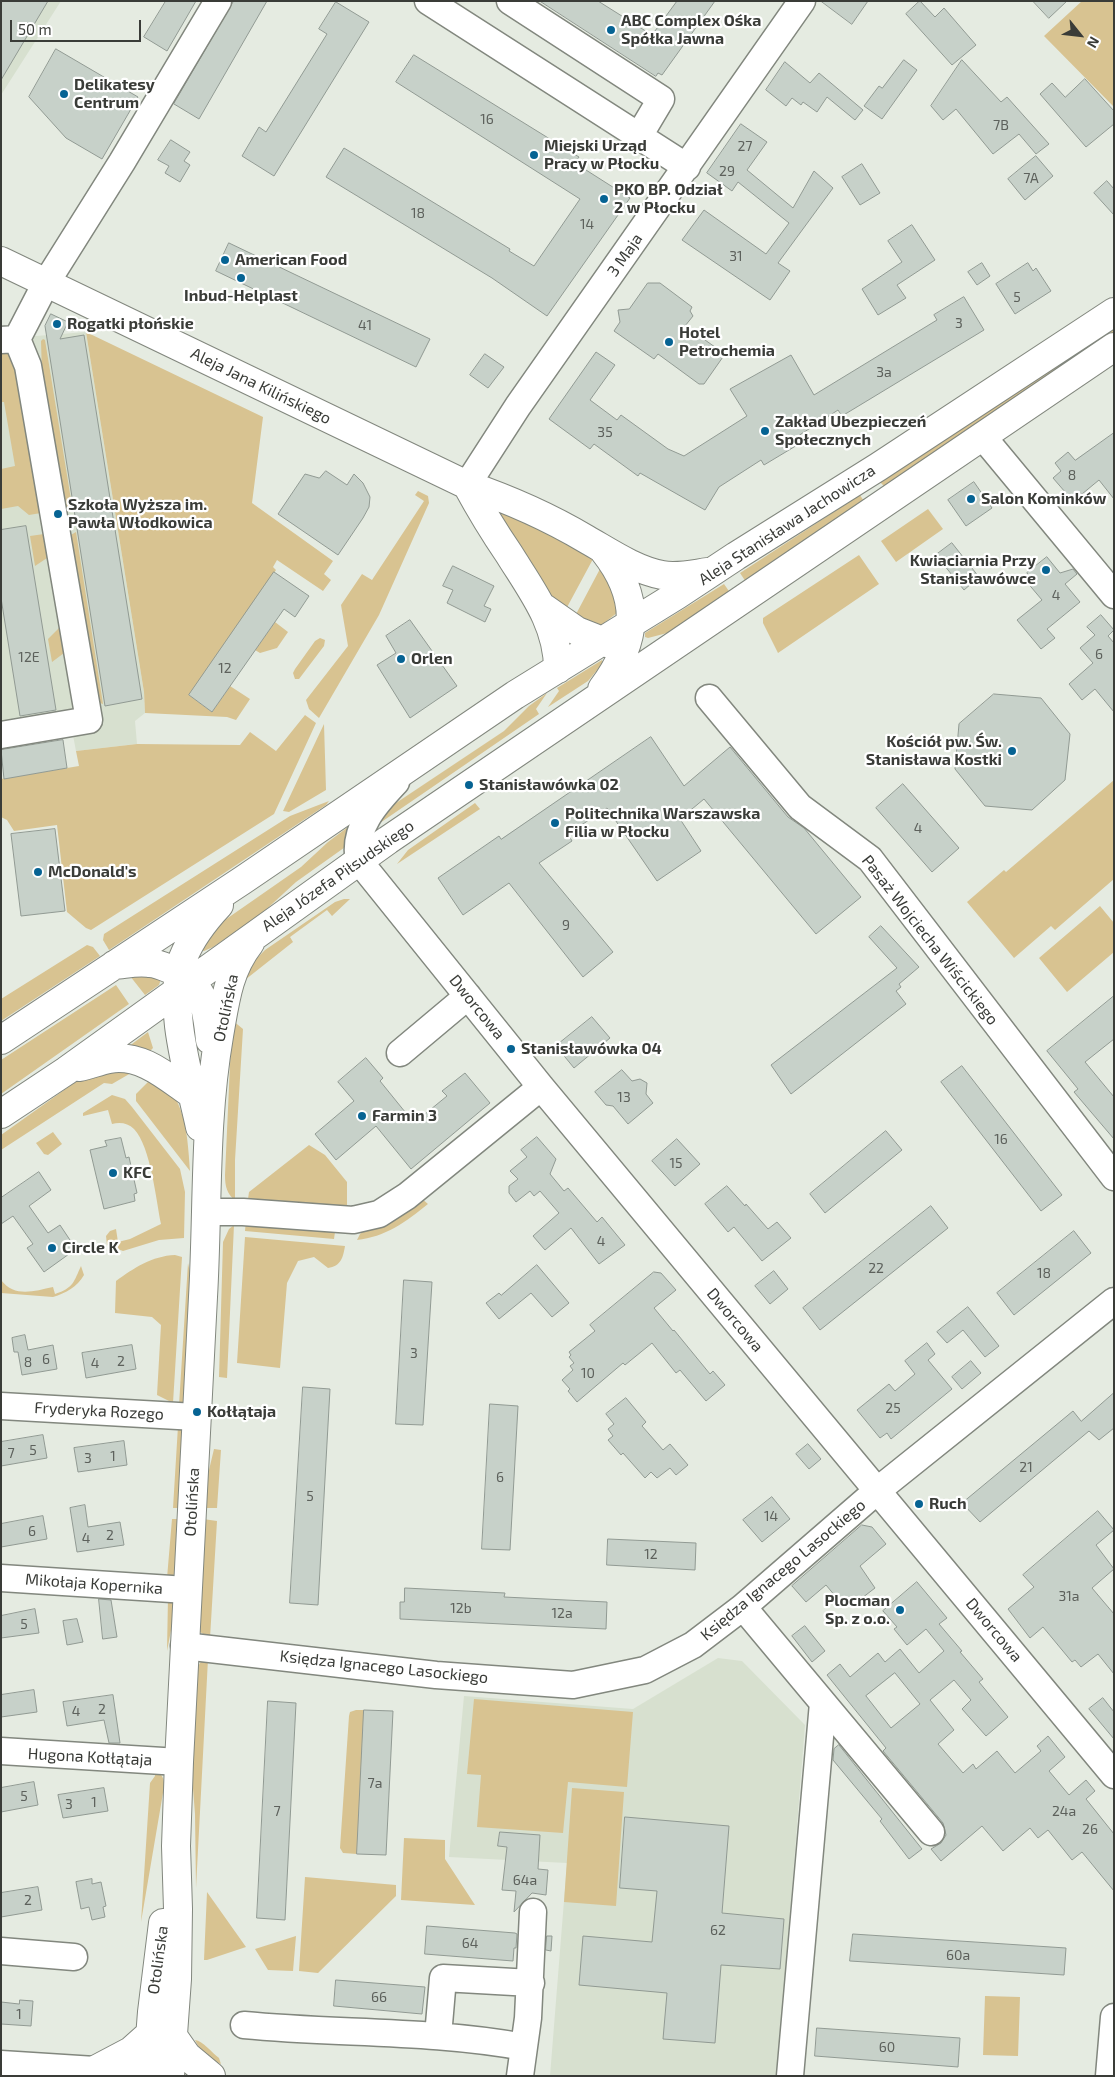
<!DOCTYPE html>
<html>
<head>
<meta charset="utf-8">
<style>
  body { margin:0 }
  #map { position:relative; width:1115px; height:2077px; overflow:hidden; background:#e5ebe1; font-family:"Exo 2",sans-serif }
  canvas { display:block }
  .frame { position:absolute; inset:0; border:2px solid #3a3c38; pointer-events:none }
  .north { position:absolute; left:1055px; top:10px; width:50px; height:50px; -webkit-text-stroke:4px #fff; paint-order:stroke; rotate:119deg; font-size:14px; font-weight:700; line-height:20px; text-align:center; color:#3a3c38 }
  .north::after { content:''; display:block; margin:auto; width:18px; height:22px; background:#3a3c38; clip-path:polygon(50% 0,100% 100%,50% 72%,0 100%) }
  .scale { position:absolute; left:10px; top:20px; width:131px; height:22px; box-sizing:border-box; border:2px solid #3a3c38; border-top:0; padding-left:6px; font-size:15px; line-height:18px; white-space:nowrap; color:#3a3c38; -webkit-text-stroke:4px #fff; paint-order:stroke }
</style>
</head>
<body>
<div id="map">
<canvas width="1115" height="2077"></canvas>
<div class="frame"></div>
<div class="north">N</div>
<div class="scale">50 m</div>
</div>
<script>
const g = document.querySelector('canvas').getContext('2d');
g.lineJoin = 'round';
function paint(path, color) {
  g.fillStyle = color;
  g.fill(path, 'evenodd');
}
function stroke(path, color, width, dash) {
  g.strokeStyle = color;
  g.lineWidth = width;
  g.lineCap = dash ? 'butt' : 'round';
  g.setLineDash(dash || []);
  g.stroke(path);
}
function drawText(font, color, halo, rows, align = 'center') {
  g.font = font + ' "Exo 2",sans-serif';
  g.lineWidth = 4.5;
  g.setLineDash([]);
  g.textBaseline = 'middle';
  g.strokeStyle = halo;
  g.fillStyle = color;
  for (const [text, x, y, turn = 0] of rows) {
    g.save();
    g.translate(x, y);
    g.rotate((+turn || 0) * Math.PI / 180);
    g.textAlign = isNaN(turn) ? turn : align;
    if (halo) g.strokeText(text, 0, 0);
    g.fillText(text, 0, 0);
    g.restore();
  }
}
paint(new Path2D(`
  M1 1H61L1 95Z
  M86 332 144 692 145 713 135 721 137 744 76 751 72 730 1 742V334L36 336Z
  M718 1658 742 1661 805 1725 777 2076H550L567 1863 449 1857 464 1696 633 1709Z`), '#d7e0cf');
paint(new Path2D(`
  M1082 1H1114V107L1044 36Z
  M1114 329V334L886 488 880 482Z
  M86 332 263 417 252 503 333 561 324 574 331 580 323 591 277 560 273 567 276 570 189 695 212 712 230 686 250 699 236 720 227 717 145 713 144 692Z
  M43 339 45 340 73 512H68L64 507 42 374 41 341Z
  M12 348 41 513 29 515 18 506 1 509V469L15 466 4 402H1V349Z
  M418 491 428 496 429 503 379 615 319 718 309 709 306 700 348 646 341 605 362 574 372 580 424 501 415 495Z
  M860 495 865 503 746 582 740 573Z
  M490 503 570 541 593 559 565 611 551 597Z
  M928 509 943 529 896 562 881 541Z
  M76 532 103 704 97 702 69 536Z
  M44 534 47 558 35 566 30 536Z
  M859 555 879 584 778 653 763 623V618Z
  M601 567 618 601 617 613 596 629 574 618Z
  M724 584 731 594 671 632 648 638 645 637V633Z
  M275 622 288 632 277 648 260 653 255 650Z
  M60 627 64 653 52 662 48 639Z
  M320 638 325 640 324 646 299 679H295L293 673 295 669 315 641Z
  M602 660 603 663 588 681 548 707 559 691 557 688Z
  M547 693 536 709 539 714 377 825 384 811 504 731 529 706Z
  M305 715 316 723 274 814 91 930 86 928 67 912 57 825 14 831 7 820 1 817V779L79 766 76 751 137 744 240 745 250 732 276 751Z
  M324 724 326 790 289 812 283 811Z
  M1114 780V879L1055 930 1051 926 1014 958 967 902 1004 870 1006 872Z
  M329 801 326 805 109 950 103 940 104 934 290 816Z
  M475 803 480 809 397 864 408 850Z
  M352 824 348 845 296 882 259 916 213 947 204 951 201 950 212 929 301 867 328 842Z
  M344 899H350L332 916 327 910 290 937 293 942 236 987 253 962 265 950 335 902Z
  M1100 906 1114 923V952L1067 992 1039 958Z
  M87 945 93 947 100 956 1 1021V999Z
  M142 973 161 979 159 985 145 995 130 976Z
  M116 985 129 1004 1 1094V1060Z
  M232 1020 243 1029 235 1160V1201C227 1193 225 1187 225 1175Z
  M148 1032 153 1048 148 1053 128 1047Z
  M99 1069 131 1073 112 1084 104 1083 1 1150V1135L88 1073Z
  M154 1076C159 1081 166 1086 171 1092 187 1113 188 1145 190 1171L136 1101V1094Z
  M112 1095 125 1099 132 1107 180 1169 185 1192 184 1238 159 1240 123 1251 107 1245 106 1236 110 1231 116 1229 118 1242 130 1239 161 1224C156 1200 151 1147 134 1129 128 1123 120 1122 112 1124L108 1110 83 1116V1113Z
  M53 1132 62 1144 48 1155 44 1154 36 1143Z
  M309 1145 325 1155 347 1182V1208L248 1199 249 1192Z
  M421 1198 428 1204C406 1222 385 1237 357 1240L360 1234 366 1229Z
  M246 1220 332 1228 335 1232 334 1239 245 1231Z
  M234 1225 227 1378 219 1377 223 1242 229 1229Z
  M245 1237 345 1246C343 1258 341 1266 328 1268L314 1257 298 1261 287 1283 280 1368 237 1363Z
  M175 1255 182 1257 173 1403 157 1395 161 1325 152 1317 115 1313 116 1281C134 1268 152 1256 175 1255Z
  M188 1263 191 1278 184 1404 179 1405Z
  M81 1266 84 1275C77 1287 66 1293 53 1297L1 1293V1280C15 1298 34 1291 53 1287L55 1294C74 1288 74 1281 81 1266Z
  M178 1426 183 1431 181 1508H173Z
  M214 1449 221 1450 217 1508H203L204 1491Z
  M172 1519H181L175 1574 167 1578Z
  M203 1519 217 1521 210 1638 200 1632 197 1627Z
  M168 1597 173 1601 174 1615 167 1651Z
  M208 1659 196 1888 195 1814 190 1750 195 1671 202 1660Z
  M474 1699 633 1712 627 1787 568 1782 563 1833 477 1827 481 1775 467 1774Z
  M356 1710H364L357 1854 343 1853 340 1848 349 1716 350 1712Z
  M155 1768C161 1774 165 1778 164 1787L141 1922 150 1783 155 1776Z
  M572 1788 624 1792 616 1906 564 1902Z
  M404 1838 445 1840V1859L475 1905 401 1900Z
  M305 1877 396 1885V1896L318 1973 299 1971Z
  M207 1892 246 1947 207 1960H204Z
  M296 1936 293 1971 268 1970 255 1949Z
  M985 1996 1020 1997 1018 2056 983 2055Z
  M195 2040C203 2041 212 2053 219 2058L221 2064C210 2059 200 2052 195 2040Z`), '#d8c391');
const building = new Path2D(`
  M1 1H48L1 80Z
  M166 1H196L167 51 144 37Z
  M234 1H267L199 119 174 104Z
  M540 1H598L652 35 677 1H715L662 75 658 73 656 76Z
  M821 1H868L852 24Z
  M920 1 935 17 944 8 976 45 952 65 906 14Z
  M1033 1H1067L1049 18Z
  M336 2 369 22 274 176 242 156 259 127 266 132 327 34 319 29Z
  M56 49 138 97 102 159 66 138 29 97Z
  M414 55 579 157 575 163 630 198 547 316 492 278 326 177 344 148 510 249 509 251 534 266 580 199 396 82Z
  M904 60 917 70 882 119 864 106 879 86 882 88Z
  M962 60 1001 102 1007 97 1049 144 1036 154 1019 134 993 154 956 109 943 120 931 106Z
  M785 62 810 83 819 73 863 110 855 120 827 97 817 112 803 102 801 105 792 98 786 106 766 90Z
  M1085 79 1114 111V124L1086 147 1040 94 1052 83 1065 97Z
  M741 124 767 142 747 170 793 208 814 171 833 188 778 263 790 271 770 300 682 240 704 210 766 254 789 223 738 182 732 191 707 173Z
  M171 140 190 152 184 161 190 165 180 182 165 173 169 166 158 160Z
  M1036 156 1053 176 1025 200 1008 179Z
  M862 164 880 193 860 205 842 177Z
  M1107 181 1114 189V215L1094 193Z
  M912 225 935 260 897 285 906 298 878 315 862 289 902 262 888 241Z
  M229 243 430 339 416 367 216 271Z
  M982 263 990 276 977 285 968 272Z
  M1028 263 1033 271 1036 268 1051 291 1015 314 996 284Z
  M648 283H660L692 307 690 311 693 316 685 326 725 354 704 384H699L658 354 654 359 614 331 620 322 618 310 629 309Z
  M964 297 984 330 842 416 838 410 795 438 799 444 764 465 761 460 719 487 705 510 640 473 638 476 594 444 590 449 549 419 596 352 615 365 590 400 617 420 621 415 668 449 684 456 747 416 730 389 791 355 814 395 937 320 934 315Z
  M51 314 68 322 60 339 84 335 142 699 105 706 45 326Z
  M485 354 504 367 488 388 470 375Z
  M1114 433V499L1099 480 1082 494 1080 493 1072 500 1053 478 1061 471 1055 463 1068 452 1075 460Z
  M326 471 347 485 354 474 363 483 370 497 369 507 363 518 338 555 278 514 305 474 319 478Z
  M974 482 992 508 966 526 948 500Z
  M26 526 56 710 20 716 1 598V530Z
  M952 543 979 577 964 590 936 555Z
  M1047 557 1060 573 1073 569 1077 574 1065 584 1080 602 1047 629 1055 638 1041 649 1017 620 1042 600 1026 581 1030 577 1027 573Z
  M453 566 494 586 484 606 491 609 485 622 447 603 453 590 443 586Z
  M274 572 309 596 295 617 284 609 212 712 189 695Z
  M1101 615 1114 630 1108 636 1114 643V712L1095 689 1082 700 1069 684 1093 663 1080 648 1095 635 1087 627Z
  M410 620 457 686 410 718 377 665 396 653 386 636Z
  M994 694 1041 698 1070 734 1065 780 1032 810 985 806 955 769 959 724Z
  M651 737 684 786 730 747 788 817 804 828 861 897 816 934 704 799 680 819 701 851 657 881 607 808 568 834 572 841 539 863 613 952 583 977 509 883 463 915 438 878 499 836 501 839Z
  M63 740 67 768 4 779 1 750Z
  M903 784 959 848 932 872 876 808Z
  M55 829 65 911 21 916 11 834Z
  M881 926 919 967 899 984 901 987 896 991 906 1004 791 1094 771 1065 897 968 869 937Z
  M1114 996V1039L1085 1062 1114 1097V1139L1074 1092 1078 1089 1047 1051Z
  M592 1017 610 1038 574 1068 556 1046Z
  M366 1058 383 1078 380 1081 414 1123 447 1096 442 1091 465 1073 490 1103 411 1169 376 1126 336 1160 315 1134 354 1101 338 1082Z
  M962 1066 1062 1195 1041 1211 941 1082Z
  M622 1070 632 1081 640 1079 647 1083 646 1094 653 1103 628 1124 613 1106 606 1105 595 1092Z
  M886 1131 902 1150 825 1213 810 1194Z
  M537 1137 556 1159 550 1174 564 1191 568 1188 597 1222 602 1217 625 1245 599 1264 571 1228 545 1250 533 1236 559 1213 540 1191 534 1196 530 1191 516 1202 509 1193V1186L518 1179 510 1171 527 1157 521 1150Z
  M121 1138 126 1158 129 1157 137 1193 134 1194 135 1201 104 1209 90 1150 107 1146 105 1141Z
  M677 1139 700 1164 675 1186 652 1161Z
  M39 1172 51 1190 29 1206 48 1233 60 1225 76 1249 44 1272 27 1248 33 1244 13 1216 1 1224V1198Z
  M727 1186 745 1206 746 1204 768 1229 777 1222 791 1238 762 1261 734 1227 728 1232 705 1204Z
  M931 1206 948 1228 820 1330 803 1308Z
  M1074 1231 1091 1253 1014 1315 997 1293Z
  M537 1265 569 1303 552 1317 531 1293 499 1319 486 1303 499 1293 501 1295Z
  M774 1271 788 1289 770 1304 755 1286Z
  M654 1272 661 1273 676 1290 654 1308 673 1331 674 1330 710 1374 713 1371 725 1385 706 1401 680 1370 676 1373 652 1343 625 1365 623 1363 577 1402 568 1391 570 1389 562 1380 573 1370 570 1366 574 1363 569 1357 571 1355 569 1352 595 1331 590 1325Z
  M404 1280 432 1282 423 1425 396 1424Z
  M968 1307 999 1346 985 1357 963 1330 947 1343 937 1332Z
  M25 1335 28 1350 53 1345 57 1369 22 1375 18 1352H14L12 1338Z
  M927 1343 935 1354 928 1360 952 1389 891 1439 887 1433 880 1438 857 1410 889 1384 895 1391 915 1374 905 1361Z
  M132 1345 136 1369 86 1378 82 1353Z
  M971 1361 981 1373 962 1389 952 1377Z
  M303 1387 330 1389 318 1605 290 1603Z
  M1114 1393V1428L1099 1440 1089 1431 980 1522 962 1503 1073 1411 1081 1421Z
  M626 1398 646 1422 642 1426 663 1450 670 1444 688 1465 676 1475 670 1468 657 1478 651 1472 645 1478 623 1453 621 1455 608 1440 613 1436 608 1429 614 1424 606 1414Z
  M490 1404 518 1406 510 1550 482 1549Z
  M43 1435 47 1458 1 1466V1442Z
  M124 1441 127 1465 78 1472 74 1448Z
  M808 1444 821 1459 809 1469 796 1454Z
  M772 1497 790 1519 762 1542 743 1520Z
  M85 1505 88 1527 120 1522 124 1545 77 1552 70 1508Z
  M1098 1511 1114 1530 1096 1545 1114 1569 1092 1588 1114 1614V1674L1098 1654 1081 1667 1075 1660 1072 1662 1043 1627 1030 1638 1008 1609 1034 1587 1023 1575Z
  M43 1516 47 1539 1 1547V1524Z
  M862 1525 872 1527 886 1544 860 1566 875 1588 858 1601 856 1599 848 1605 844 1601 841 1603 826 1585 806 1602 792 1586Z
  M608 1539 696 1543 695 1570 607 1565Z
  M917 1582 947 1618 939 1624 962 1651 960 1652 983 1679 979 1682 1008 1717 986 1736 962 1709 971 1700 954 1680 930 1700 954 1730 938 1744 963 1773 973 1764 976 1769 997 1751 1015 1773 1041 1751 1037 1746 1048 1736 1065 1757 1049 1771 1069 1795 1086 1780 1095 1791 1086 1799 1114 1834V1891L1082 1852 1072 1860 1048 1830 1038 1838 1030 1828 1003 1851 982 1826 941 1861 931 1849 941 1843 946 1835 943 1823 883 1751 886 1748 827 1675 840 1664 850 1677 878 1653 885 1662 900 1649 919 1673 944 1651 926 1629 907 1645 894 1629 897 1627 883 1611ZM895 1673 920 1704 891 1728 866 1696Z
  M405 1588 505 1593 504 1597 607 1602 606 1629 400 1619V1602H404Z
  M99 1599 111 1600 117 1637 103 1639Z
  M35 1609 39 1633 1 1638V1616Z
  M77 1619 83 1642 67 1645 63 1621Z
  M805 1626 825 1651 812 1662 792 1636Z
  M34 1690 37 1712 1 1717V1695Z
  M113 1695 120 1743H109L104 1720 67 1726 63 1702Z
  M1103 1698 1114 1712V1739L1089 1709Z
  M268 1701 296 1703 285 1920 257 1918Z
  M364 1710 393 1711 386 1855 357 1854Z
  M839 1745 922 1849 909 1859 880 1821 882 1819 833 1760 834 1749Z
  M34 1782 38 1805 1 1812V1788Z
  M104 1788 108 1811 63 1818 58 1795Z
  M625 1817 729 1826 722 1913 784 1919 780 1969 721 1965 715 2043 663 2039 667 1993 579 1985 583 1936 652 1942 657 1891 620 1888Z
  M500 1832 540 1835 538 1869 548 1870 546 1895 532 1893 514 1912 516 1891 502 1890 507 1847 498 1846Z
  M92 1879V1884L101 1882 106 1906 103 1907 105 1917 92 1920 89 1907 81 1909 76 1882Z
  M38 1887 42 1910 1 1917V1893Z
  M427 1926 515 1933 517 1934 516 1948H514L513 1961 425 1954Z
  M853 1934 1066 1948 1064 1975 850 1961Z
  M547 1936H552L551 1951 546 1950Z
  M336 1980 425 1987 422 2014 334 2006Z
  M20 2000 33 2001 31 2026 1 2024V2002L19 2004Z
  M817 2028 960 2038 958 2067 815 2056Z`);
paint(building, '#c7d1c9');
stroke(building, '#919a93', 1);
const minor = new Path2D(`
  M428 1 687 167
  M510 1 661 99 639 136
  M1 340 17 339 46 283 122 162 218 1
  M983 437 1114 595
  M467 485 518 406 802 1
  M709 698 800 807 870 859 1114 1177
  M1 735 89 720 28 366 17 339
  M396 782C376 803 352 829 359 861L541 1087 1114 1775
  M400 1053 468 996
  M206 1212H243L353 1220 379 1214 407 1196 541 1087
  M1 1406 196 1417
  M1 1578 187 1590
  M743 1607 931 1832
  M184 1646 436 1675 573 1685 645 1670 693 1645 743 1607 878 1490 1114 1301
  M1 1751 179 1762
  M1 1951 74 1957
  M244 2025C337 2034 432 2030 524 2047
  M438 2036 443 1978 531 1983
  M1 2064 95 2070 151 2076
  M520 2076 528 2018 533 1912
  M790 2076 823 1703
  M1109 2076 1114 2017`);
const major = new Path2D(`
  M1 261 467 485C508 499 549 517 586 539 609 552 635 570 662 575 677 578 693 574 708 572
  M467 485C480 509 494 532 509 554 532 591 558 624 558 669
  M544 608 577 631 615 646
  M602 689C638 641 642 599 604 551
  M114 965C126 964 138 961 149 963 157 963 165 967 172 970 204 983 207 1008 210 1040
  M1 1040 243 880 515 695 677 595 736 556 878 467 1114 312
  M79 1067C89 1065 99 1061 109 1059 142 1053 168 1078 193 1095
  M1 1114 66 1071 388 840 1114 347
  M200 1127C190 1080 166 1004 183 958 191 938 204 921 219 905
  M173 2036 187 2056 211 2076
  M95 2070 131 2051 150 2034
  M147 2076 152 2012 163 1923
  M170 2076 177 1979 178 1909 176 1846 179 1762C186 1607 194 1452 203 1297 208 1210 204 1123 219 1036 225 1002 228 971 250 943`);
stroke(minor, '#82877e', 29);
stroke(major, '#82877e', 30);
stroke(minor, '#fff', 26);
stroke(major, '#fff', 28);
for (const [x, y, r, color] of [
  [611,30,5,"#066393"],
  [64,94,5,"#066393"],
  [534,155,5,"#066393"],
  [604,199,5,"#066393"],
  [225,260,5,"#066393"],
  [241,278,5,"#066393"],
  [57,324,5,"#066393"],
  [669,342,5,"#066393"],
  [765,431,5,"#066393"],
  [971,499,5,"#066393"],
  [58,514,5,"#066393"],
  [1046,570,5,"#066393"],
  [401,659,5,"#066393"],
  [1012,751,5,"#066393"],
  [469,785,5,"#066393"],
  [555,823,5,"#066393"],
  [38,872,5,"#066393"],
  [511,1049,5,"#066393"],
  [362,1116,5,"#066393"],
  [113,1173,5,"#066393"],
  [52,1248,5,"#066393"],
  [197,1412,5,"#066393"],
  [919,1504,5,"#066393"],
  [900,1610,5,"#066393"]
]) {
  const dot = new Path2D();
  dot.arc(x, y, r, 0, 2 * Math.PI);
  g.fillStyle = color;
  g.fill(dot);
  stroke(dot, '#fff', 2);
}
drawText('14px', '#5d615c', null, [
  ["16",487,119],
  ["7B",1001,125],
  ["27",745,146],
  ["29",727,171],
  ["7A",1031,178],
  ["18",418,213],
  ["14",587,224],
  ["31",736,256],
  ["5",1017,297],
  ["3",959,323],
  ["41",365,325],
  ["3a",884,372],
  ["35",605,432],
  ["8",1072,475],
  ["4",1056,595],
  ["6",1099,654],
  ["12E",29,657],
  ["12",225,668],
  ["4",918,828],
  ["9",566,925],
  ["13",624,1097],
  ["16",1001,1139],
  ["15",676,1163],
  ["4",601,1241],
  ["22",876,1268],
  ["18",1044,1273],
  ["3",414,1353],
  ["6",46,1359],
  ["2",121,1361],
  ["8",28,1362],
  ["4",95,1363],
  ["10",588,1373],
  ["25",893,1408],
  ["5",33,1450],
  ["7",11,1453],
  ["1",113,1456],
  ["3",88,1458],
  ["21",1026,1467],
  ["6",500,1477],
  ["5",310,1496],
  ["14",771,1516],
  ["6",32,1531],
  ["2",110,1535],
  ["4",86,1538],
  ["12",651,1554],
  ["31a",1069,1596],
  ["12b",461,1608],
  ["12a",562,1613],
  ["5",24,1624],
  ["2",102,1709],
  ["4",76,1711],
  ["7a",375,1783],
  ["5",24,1796],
  ["1",94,1802],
  ["3",69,1804],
  ["7",277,1811],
  ["24a",1064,1811],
  ["26",1090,1829],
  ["64a",525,1880],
  ["2",28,1900],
  ["62",718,1930],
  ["64",470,1943],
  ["60a",958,1955],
  ["66",379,1997],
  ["1",19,2014],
  ["60",887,2047]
]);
drawText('bold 16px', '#3a3c38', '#fff', [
  ["ABC Complex Ośka",621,21],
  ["Spółka Jawna",621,39],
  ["Delikatesy",74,85],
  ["Centrum",74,103],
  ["Miejski Urząd",544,146],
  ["Pracy w Płocku",544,164],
  ["PKO BP. Odział",614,190],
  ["2 w Płocku",614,208],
  ["American Food",235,260],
  ["Inbud-Helplast",241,296,"center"],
  ["Rogatki płońskie",67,324],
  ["Hotel",679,333],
  ["Petrochemia",679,351],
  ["Zakład Ubezpieczeń",775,422],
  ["Społecznych",775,440],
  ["Salon Kominków",981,499],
  ["Szkoła Wyższa im.",68,505],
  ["Pawła Włodkowica",68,523],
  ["Kwiaciarnia Przy",1036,561,"right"],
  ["Stanisławówce",1036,579,"right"],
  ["Orlen",411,659],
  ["Kościół pw. Św.",1002,742,"right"],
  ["Stanisława Kostki",1002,760,"right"],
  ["Stanisławówka 02",479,785],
  ["Politechnika Warszawska",565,814],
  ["Filia w Płocku",565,832],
  ["McDonald's",48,872],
  ["Stanisławówka 04",521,1049],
  ["Farmin 3",372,1116],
  ["KFC",123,1173],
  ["Circle K",62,1248],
  ["Kołłątaja",207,1412],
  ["Ruch",929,1504],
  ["Plocman",890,1601,"right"],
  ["Sp. z o.o.",890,1619,"right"]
], 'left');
drawText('16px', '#3a3c38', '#fff', [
  ["3 Maja",625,255,-55],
  ["Aleja Jana Kilińskiego",261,386,26],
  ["Aleja Stanisława Jachowicza",787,525,-33],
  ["Aleja Józefa Piłsudskiego",338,876,-35],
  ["Pasaż Wojciecha Wiścickiego",930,940,52],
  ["Dworcowa",477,1007,51],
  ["Otolińska",226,1008,-78],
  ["Dworcowa",735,1320,50],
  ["Fryderyka Rozego",99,1411,3],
  ["Otolińska",192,1502,-87],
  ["Księdza Ignacego Lasockiego",783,1570,-40],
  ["Mikołaja Kopernika",94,1584,4],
  ["Dworcowa",994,1630,50],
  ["Księdza Ignacego Lasockiego",384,1667,6],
  ["Hugona Kołłątaja",90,1757,3],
  ["Otolińska",158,1960,-82]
]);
</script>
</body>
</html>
